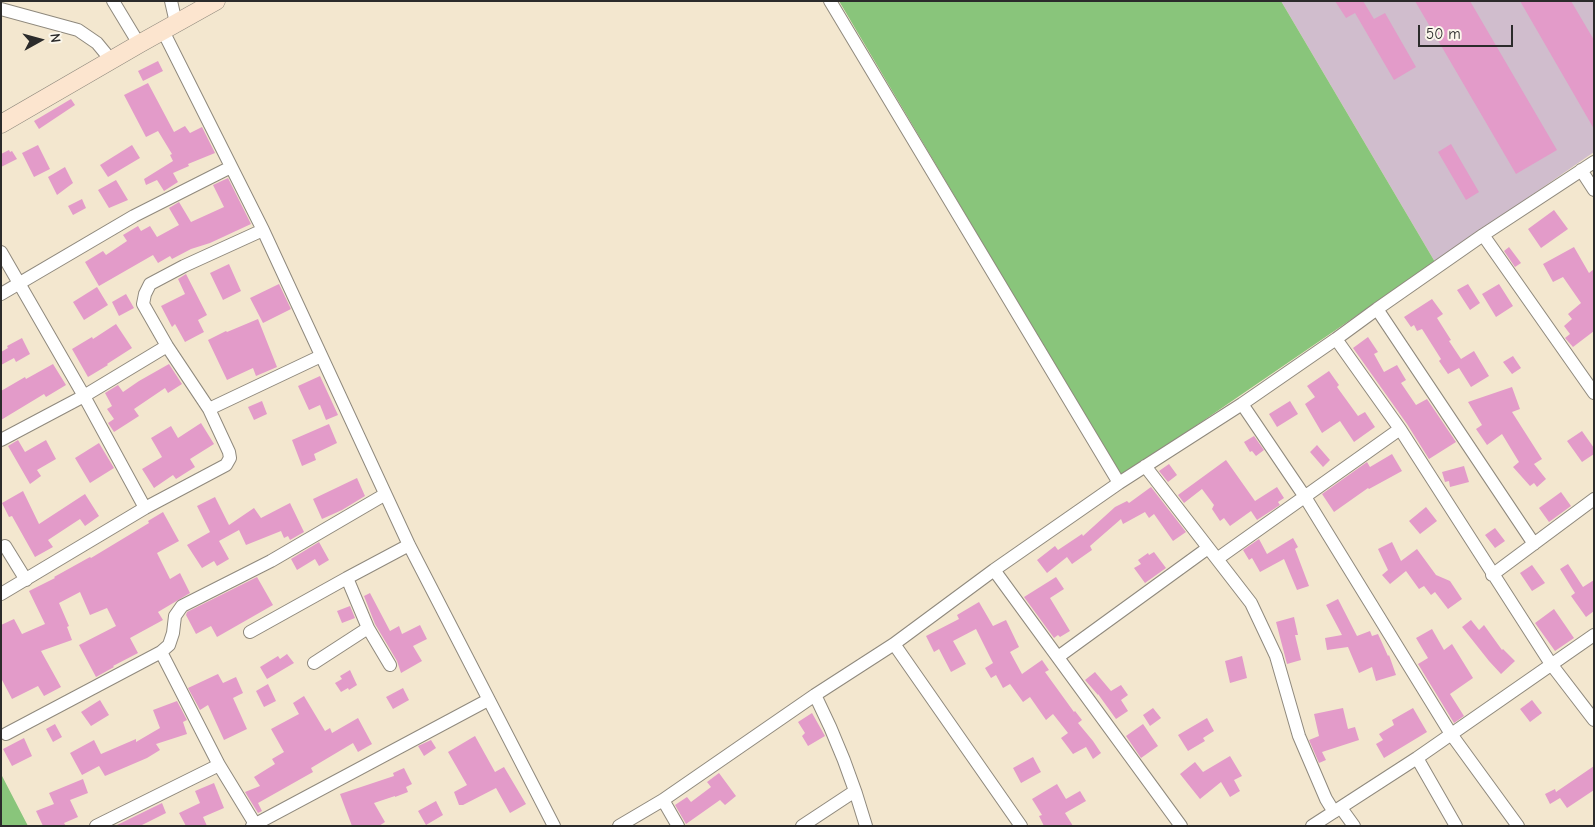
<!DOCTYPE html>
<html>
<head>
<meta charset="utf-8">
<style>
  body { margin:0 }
  #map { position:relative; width:1595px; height:827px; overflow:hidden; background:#f3e7cf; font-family:"Comic Neue",sans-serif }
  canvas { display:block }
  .frame { position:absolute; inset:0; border:2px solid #2b2b2b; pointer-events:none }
  .north { position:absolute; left:15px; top:15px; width:50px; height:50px; -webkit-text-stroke:4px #fbf7ec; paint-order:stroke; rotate:83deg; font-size:14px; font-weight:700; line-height:20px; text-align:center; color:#2b2b2b }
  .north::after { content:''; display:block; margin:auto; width:18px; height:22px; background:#2b2b2b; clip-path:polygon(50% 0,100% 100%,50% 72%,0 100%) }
  .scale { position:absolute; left:1418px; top:25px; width:95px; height:22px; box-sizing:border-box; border:2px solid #2b2b2b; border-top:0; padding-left:6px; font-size:15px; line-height:18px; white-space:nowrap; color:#2b2b2b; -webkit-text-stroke:4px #fbf7ec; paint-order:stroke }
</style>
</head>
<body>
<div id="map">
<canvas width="1595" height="827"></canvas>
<div class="frame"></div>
<div class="north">N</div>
<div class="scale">50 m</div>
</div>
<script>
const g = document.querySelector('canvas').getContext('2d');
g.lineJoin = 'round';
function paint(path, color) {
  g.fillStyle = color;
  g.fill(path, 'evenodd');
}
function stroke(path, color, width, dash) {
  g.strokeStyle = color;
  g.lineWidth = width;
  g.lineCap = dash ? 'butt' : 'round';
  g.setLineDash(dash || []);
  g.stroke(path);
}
paint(new Path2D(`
  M1281 1H1594V152L1435 262Z`), '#d0bdcd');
paint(new Path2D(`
  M839 1H1281L1435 262 1121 477Z
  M1 774 28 826H1Z`), '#89c57b');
paint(new Path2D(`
  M1335 1H1363L1374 19 1385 13 1416 67 1394 80 1355 13 1346 18Z
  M1415 1H1470L1557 150 1516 174Z
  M1520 1H1571L1594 40V129Z
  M158 61 163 71 143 81 138 71Z
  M148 83 174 132 185 126 190 133 202 127 215 153 188 164 189 166 173 173 178 182 164 191 157 180 146 185 144 179 173 161 170 155 172 154 158 131 146 137 124 95Z
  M71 99 75 105 39 129 34 121Z
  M1451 144 1479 192 1466 200 1438 152Z
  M38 145 50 169 34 177 22 153Z
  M132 145 140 158 108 177 100 165Z
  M9 150 10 152 12 151 17 159 1 167V154Z
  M65 167 73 183 57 195 48 177Z
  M228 178 251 224 210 243 191 249 172 259 170 256 158 263 153 255 99 286 85 262 103 251 106 255 127 241 123 235 138 226 141 231 150 226 157 237 179 225 169 208 179 202 191 222 224 207 213 185Z
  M116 180 128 200 109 208 98 190Z
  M82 199 86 208 73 215 68 206Z
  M1554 210 1568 229 1541 248 1528 229Z
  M1509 247 1521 263 1515 267 1504 251Z
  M1574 247 1589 273 1594 269V331L1573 347 1565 338 1570 334 1564 326 1572 319 1568 314 1581 303 1563 277 1553 282 1543 264Z
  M229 264 241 291 223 300 210 273Z
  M186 274 207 315 198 320 204 332 185 342 175 324 172 327 161 306 185 294 178 279Z
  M279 284 291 309 263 323 250 298Z
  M1468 284 1480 303 1470 310 1457 290Z
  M1499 284 1513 306 1496 317 1482 294Z
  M97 287 108 305 84 320 73 302Z
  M126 294 134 308 119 316 112 302Z
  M1432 299 1443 314 1437 318 1451 340 1449 341 1461 359 1474 351 1489 376 1471 387 1459 368 1448 374 1439 361 1441 359 1422 329 1417 331 1414 325 1411 327 1404 317Z
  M258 319 277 367 256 376 253 368 227 380 208 340 226 331 227 332Z
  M116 324 132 348 107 364 108 365 88 377 72 349 92 337 93 339Z
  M1368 337 1378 352 1374 354 1384 372 1397 365 1406 380 1401 383 1416 405 1427 399 1456 442 1429 459 1407 424 1353 348Z
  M22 338 30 354 16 362 14 358 1 365V352L8 348 7 346Z
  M1513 356 1521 368 1512 374 1503 362Z
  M53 364 66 385 46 397 44 394 1 420V391L25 377 26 379Z
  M169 364 182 384 168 393 165 388 134 409 139 416 114 432 108 423 114 419 107 409 112 406 105 393 118 385 123 392 139 381Z
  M1329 371 1339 385 1337 387 1358 416 1365 412 1375 427 1354 442 1340 421 1322 433 1305 404 1315 397 1307 386Z
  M320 376 338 415 326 420 320 405 309 410 298 386Z
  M1512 387 1520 409 1512 412 1542 459 1534 464 1546 479 1537 487 1534 483 1530 486 1513 467 1519 462 1502 434 1487 445 1476 429 1482 425 1468 402Z
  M262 401 267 414 254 420 248 407Z
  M1290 401 1298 414 1277 427 1269 414Z
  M201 423 214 444 190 459 195 467 176 479 173 475 154 488 142 469 162 457 151 438 171 426 178 438Z
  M329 424 337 443 314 454 316 460 302 466 292 440Z
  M1582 431 1594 448V454L1582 462 1567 441Z
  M1254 436 1264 450 1256 456 1252 451 1250 452 1244 442Z
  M18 440 25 452 46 440 56 459 37 470 41 476 30 484 8 446Z
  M99 443 114 468 90 483 75 458Z
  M1317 445 1330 460 1323 467 1310 452Z
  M1392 454 1402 471 1369 489 1368 488 1334 512 1322 494 1367 462 1370 467Z
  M1226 460 1255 501 1277 487 1284 498 1278 502 1280 505 1257 520 1251 511 1230 526 1224 518 1220 521 1212 509 1214 505 1202 489 1184 503 1178 495Z
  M1169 464 1177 475 1168 482 1159 471Z
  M1464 466 1469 482 1450 487 1449 481 1445 482 1442 472Z
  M357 478 365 496 342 510 322 519 313 499Z
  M1151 487 1186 532 1173 541 1154 514 1149 518 1145 512 1123 524 1121 519 1090 546 1092 550 1072 564 1067 557 1047 573 1037 560 1055 546 1058 550 1082 534 1083 536 1115 507 1127 501 1129 503Z
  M23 491 39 524 85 494 99 516 85 526 80 519 48 540 53 547 35 557 12 516 9 517 2 503Z
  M1561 492 1571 506 1549 522 1539 508Z
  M215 497 229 525 254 508 261 518 290 503 304 532 290 540 288 536 284 538 281 531 246 545 239 530 219 541 229 559 217 566 214 561 202 568 187 545 210 532 197 506Z
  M1426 507 1437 521 1420 534 1409 521Z
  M163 512 179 541 157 553 170 579 180 573 190 593 158 612 163 620 130 638 138 653 113 666 114 667 96 677 79 645 116 626 107 608 90 615 80 592 59 603 69 626 67 627 72 640 41 651 61 687 44 696 38 686 12 699 1 678V625L14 619 22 634 45 624 29 591 55 578 54 577 90 557 91 558 149 523 148 521Z
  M1495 528 1505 541 1495 548 1485 535Z
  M1293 538 1298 547 1295 549 1309 586 1297 590 1284 559 1260 572 1252 558 1249 560 1243 550 1259 539 1267 554Z
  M319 542 329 560 319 566 315 559 297 570 291 559Z
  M1392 542 1401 561 1417 549 1436 575 1450 581 1462 599 1448 609 1435 592 1431 595 1424 586 1419 589 1406 571 1390 584 1382 575 1388 570 1378 549Z
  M1154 552 1166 568 1145 583 1134 568 1141 564 1138 560 1148 553 1149 555Z
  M1568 564 1583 587 1594 580V611L1586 617 1571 596 1575 593 1560 569Z
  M1532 565 1545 583 1532 591 1520 573Z
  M257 577 273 605 217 637 211 626 196 634 186 615 187 612Z
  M1056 577 1064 589 1050 598 1070 631 1060 637 1058 635 1054 638 1024 597Z
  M370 593 390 631 399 626 402 634 420 625 427 639 413 646 422 661 401 673 397 661 375 624 364 596Z
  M1338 599 1357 636 1370 631 1372 636 1378 634 1388 656 1389 655 1396 675 1376 681 1372 667 1359 673 1348 647 1327 650 1325 638 1342 635 1326 605Z
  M979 602 993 626 1006 620 1019 647 1010 652 1022 674 1042 660 1049 670 1045 672 1074 712 1075 711 1082 720 1078 723 1093 741 1101 753 1093 759 1086 747 1073 754 1061 738 1068 733 1053 714 1046 720 1030 697 1023 702 1010 684 1003 688 996 675 991 678 985 668 993 663 976 629 953 641 966 664 951 672 939 649 934 652 926 636 959 619 957 615Z
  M350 606 355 618 342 623 337 611Z
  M1554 609 1574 638 1555 651 1535 623Z
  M1294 617 1298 635H1295L1301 660 1287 664 1276 622Z
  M1471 620 1479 630 1484 625 1502 650 1503 649 1515 661 1501 674 1489 661 1462 627Z
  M1432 629 1444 650 1452 644 1473 678 1450 694 1464 716 1454 723 1418 664 1428 658 1416 638Z
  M287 654 294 663 267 679 260 667 278 656 280 659Z
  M1242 656 1247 678 1230 683 1225 661Z
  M350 670 357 685 349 690 348 688 341 692 335 683 342 679 340 676Z
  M1095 672 1111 691 1121 685 1128 695 1121 700 1128 711 1116 719 1098 694V695L1085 680Z
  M218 674 223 683 236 677 243 693 233 698 247 729 224 740 208 705 200 710 188 688Z
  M268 684 276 701 264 707 256 691Z
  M403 688 409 700 393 709 386 697Z
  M304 696 325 731 330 728 332 733 358 718 372 744 358 752 353 743 311 768 313 772 258 803 262 811 258 813 245 792 260 786 254 777 275 764 272 759 284 752 271 729 299 714 293 703Z
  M100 700 109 715 91 726 81 712Z
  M1532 700 1542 713 1530 722 1520 709Z
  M177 701 187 720 183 722 187 734 156 744 160 750 147 758 105 776 99 766 82 775 70 753 94 740 101 754 136 739V742L160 728 153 710Z
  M1153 708 1161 718 1150 726 1143 715Z
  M1343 708 1348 729 1355 727 1359 740 1322 752 1326 760 1319 763 1309 740 1319 736 1314 714Z
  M1413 708 1427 732 1384 758 1376 744 1383 740 1379 734 1394 725 1392 720Z
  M812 713 825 736 808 746 802 736 805 733 798 722Z
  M1207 718 1214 731 1203 738 1205 741 1188 751 1178 735Z
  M55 724 62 737 53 742 46 729Z
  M1143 724 1158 746 1141 758 1126 736Z
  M475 736 495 772 504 767 526 804 510 813 496 788 463 805H459L454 792 467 785 448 752Z
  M24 738 32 756 12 766 3 749Z
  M431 740 436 748 424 756 418 746Z
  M1230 756 1242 776 1234 780 1240 791 1230 797 1221 782 1200 799 1180 774 1195 762 1203 772Z
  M1033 757 1041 772 1021 783 1013 768Z
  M1594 766V790L1567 808 1560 798 1550 804 1545 794 1555 789 1556 792Z
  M404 768 412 784 406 787 408 792 395 797V796L374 803 385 822 379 826H352L340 794 394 776 393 773Z
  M719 773 736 796 725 805 720 800 686 824 675 805 687 797 691 802 711 787 707 782Z
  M83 779 88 793 70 800 78 817 64 823 66 826H43L36 811 54 804 49 793Z
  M214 783 224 808 203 817 207 826H186L179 813 200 803 195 791Z
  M1057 784 1066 799 1080 791 1086 801 1065 813 1073 826H1044L1039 816 1042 815 1032 799Z
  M436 801 443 815 426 825 418 811Z
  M162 803 166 813 140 826H115Z`), '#e39bc9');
const minor = new Path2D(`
  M113 1 139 44
  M171 1 176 23
  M830 1 1119 483
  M1 9 78 30 97 43 111 60
  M163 31 263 230 409 545 554 826
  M1581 170 1594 190
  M1483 235 1594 393
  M1 252 84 396 145 508
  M1 294 134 216 231 167
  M1377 309 1534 544
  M1336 339 1400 429 1551 664 1594 720
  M1242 404 1305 497 1451 734 1518 826
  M209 409 321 356
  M1 440 84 396 167 346
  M1145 466 1251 603 1276 656 1299 736 1326 799 1334 812
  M5 546 26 580
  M1217 559 1400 429
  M994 570 1181 826
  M1492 575 1594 499
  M1 594 145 508 226 465 230 458 229 452 209 409 167 346 143 304 145 294 150 284 184 266 263 230
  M250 632 347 578
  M894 644 1021 826
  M161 652 219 765 255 824
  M1058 657 1208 548
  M314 663 368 628
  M390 665 368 628 347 578 409 545
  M815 695C836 737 853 780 866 826
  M6 734 161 652 169 645 173 633 175 616 182 606 271 561 384 495
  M1417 758 1456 826
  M663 800 678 826
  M1341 808 1354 826
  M96 826 219 765
  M252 826 488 700
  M619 826 663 800 815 695 894 644 994 570 1119 483 1242 404 1336 339 1377 309 1483 235 1594 162
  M802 826 855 791
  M1312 826 1417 758 1594 635`);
const secondary = new Path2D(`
  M1 124 139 44 216 1`);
stroke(minor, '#8f897d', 14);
stroke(secondary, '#8f897d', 19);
stroke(minor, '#fff', 12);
stroke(secondary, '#fce5cf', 18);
</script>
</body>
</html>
